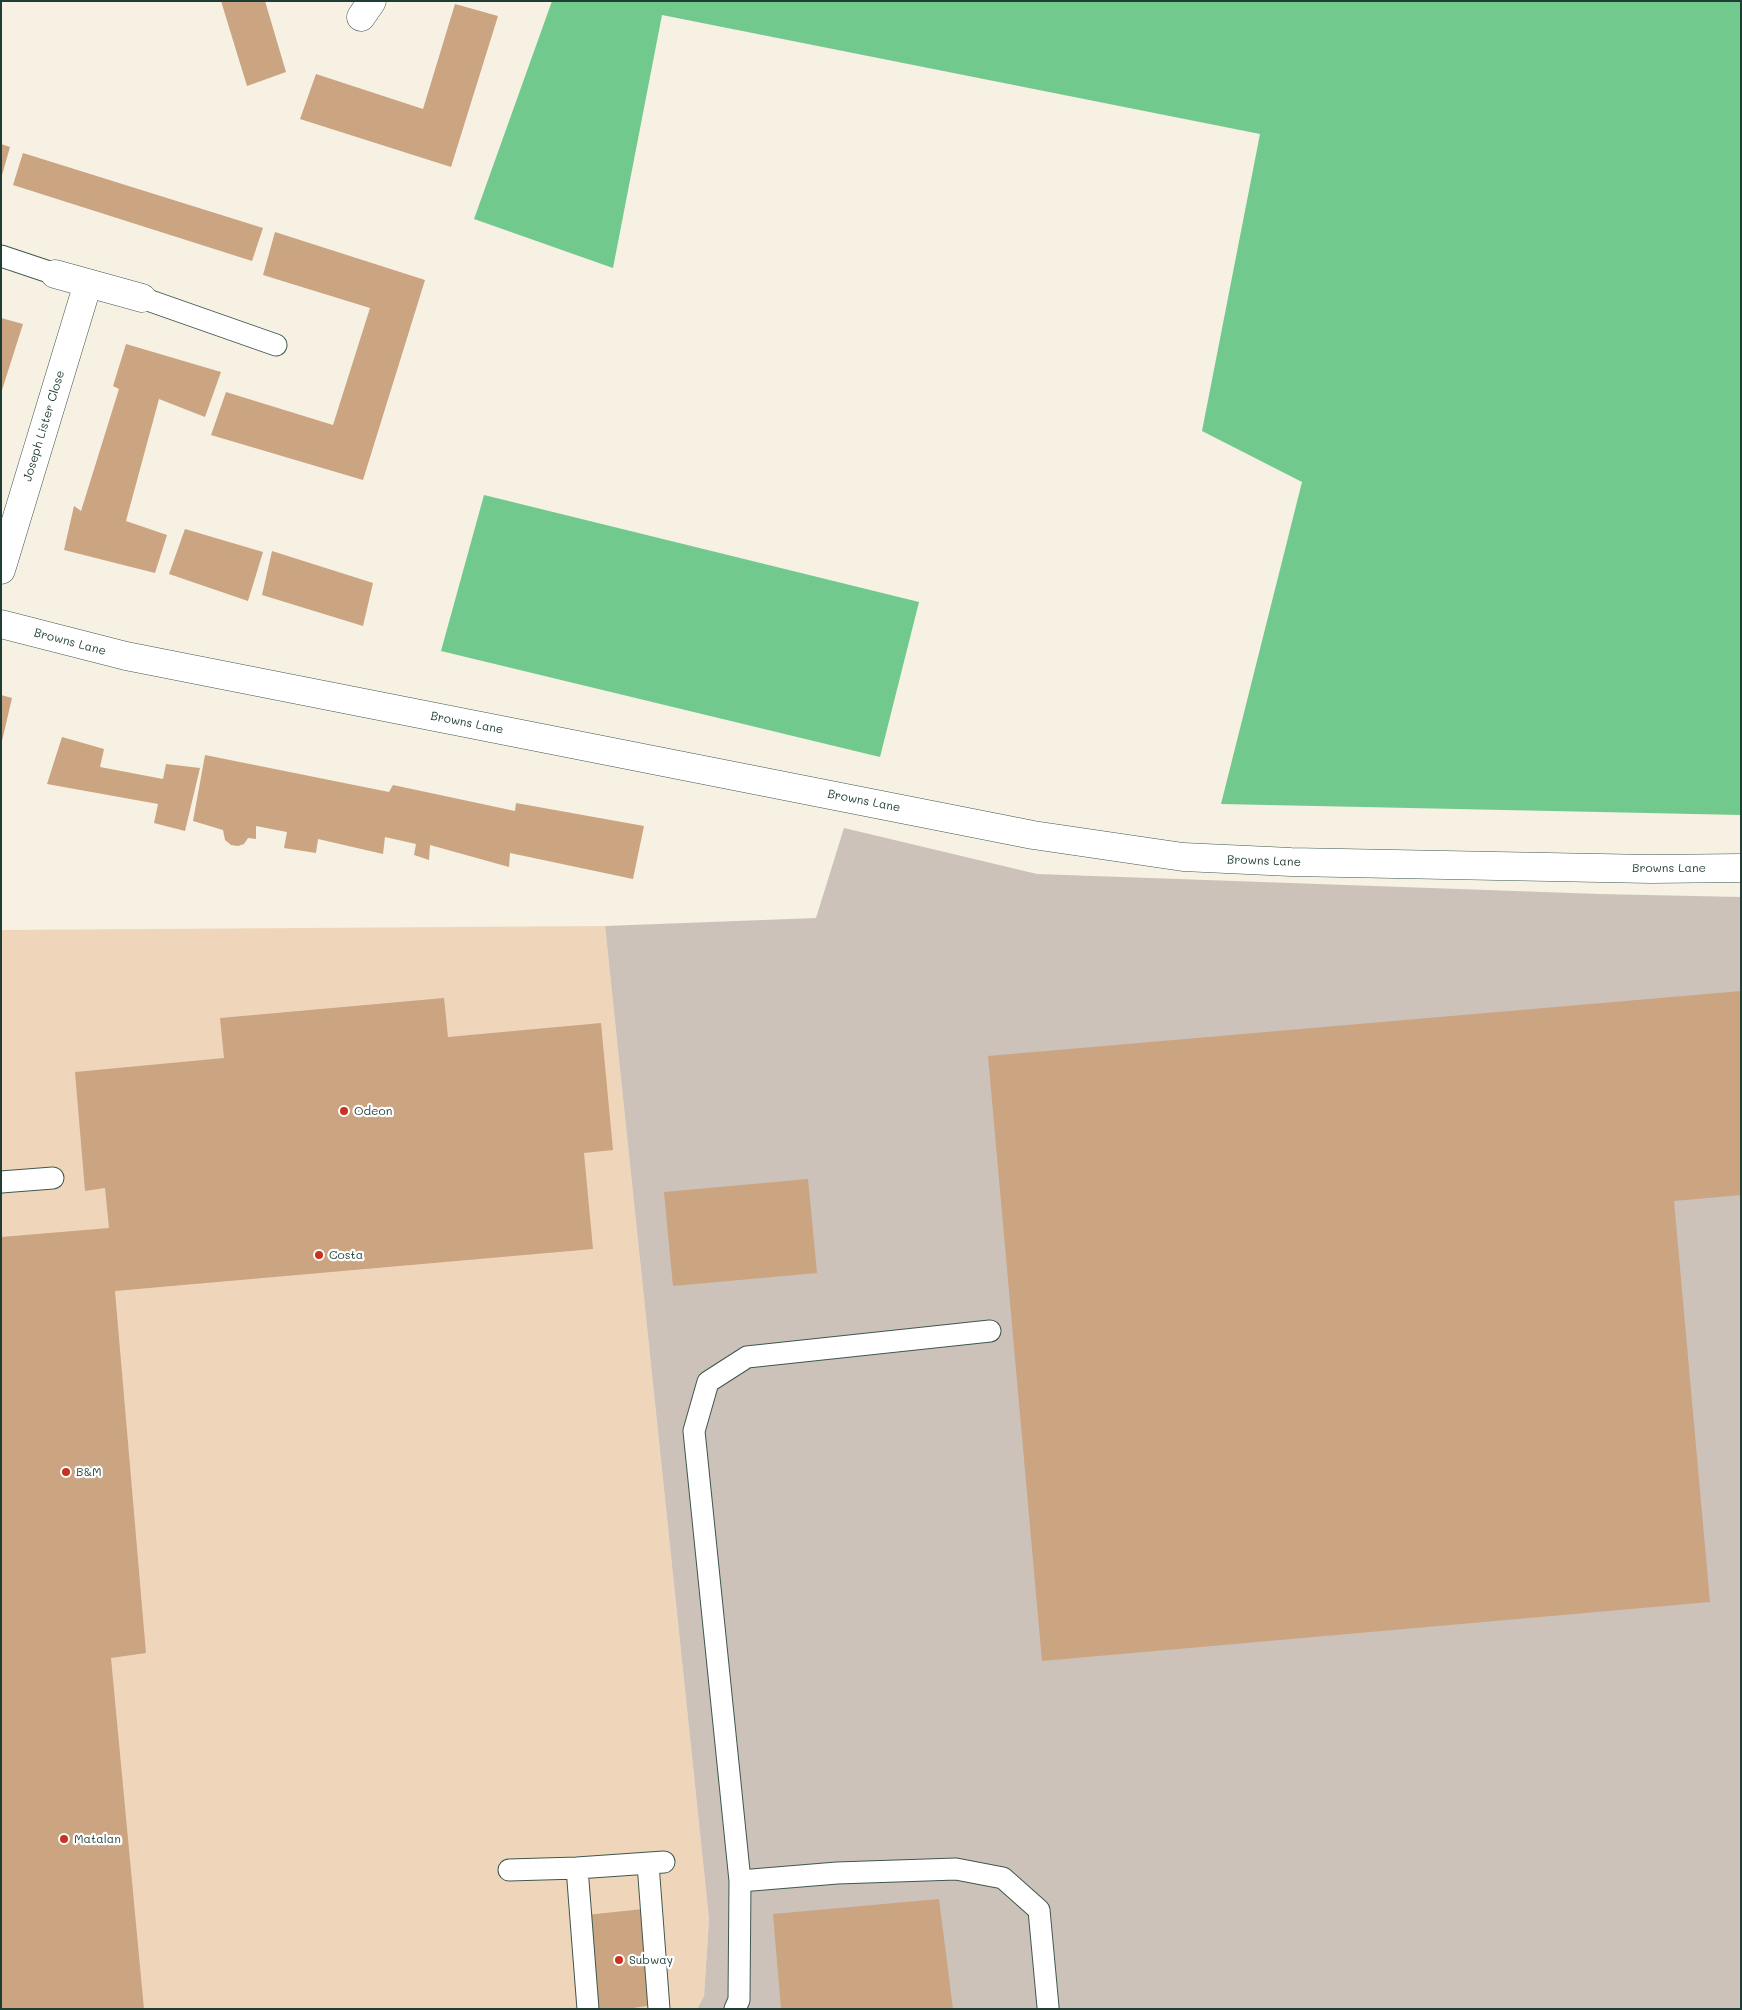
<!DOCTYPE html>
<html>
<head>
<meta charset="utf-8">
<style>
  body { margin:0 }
  #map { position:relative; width:1742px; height:2010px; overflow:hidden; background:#f6f1e2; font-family:Mali,sans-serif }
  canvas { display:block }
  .frame { position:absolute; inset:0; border:2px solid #1f3d34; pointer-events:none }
</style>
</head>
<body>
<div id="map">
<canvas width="1742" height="2010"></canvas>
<div class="frame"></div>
</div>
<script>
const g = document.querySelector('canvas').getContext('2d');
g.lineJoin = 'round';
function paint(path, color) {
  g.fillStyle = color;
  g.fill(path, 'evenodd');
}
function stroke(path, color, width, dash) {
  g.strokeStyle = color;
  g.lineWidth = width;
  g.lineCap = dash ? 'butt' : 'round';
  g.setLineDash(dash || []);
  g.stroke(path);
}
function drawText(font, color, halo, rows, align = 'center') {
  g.font = font + ' Mali,sans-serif';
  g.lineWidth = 4.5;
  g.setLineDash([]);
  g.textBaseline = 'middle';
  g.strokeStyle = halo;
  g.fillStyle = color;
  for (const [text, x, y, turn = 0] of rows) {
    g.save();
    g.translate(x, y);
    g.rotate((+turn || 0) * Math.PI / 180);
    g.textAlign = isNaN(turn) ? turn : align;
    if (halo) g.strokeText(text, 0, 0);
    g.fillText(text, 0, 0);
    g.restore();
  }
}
paint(new Path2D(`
  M605 926 709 1919 704 1996 697 2009H1V930Z`), '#efd6bb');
paint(new Path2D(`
  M844 828 1037 874 1599 894 1741 897V2009H697L704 1996 709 1919 605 926 816 918Z`), '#cdc2b9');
paint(new Path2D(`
  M552 1H1741V815L1221 804 1302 482 1202 431 1260 134 662 15 613 268 474 219Z
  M484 495 919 602 880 757 441 651Z`), '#72c98e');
paint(new Path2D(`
  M221 1H265L286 72 247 86Z
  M455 4 498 16 451 167 300 119 316 74 423 109Z
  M1 144 10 147 2 175H1Z
  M23 153 263 228 252 261 13 185Z
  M275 232 425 280 363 480 211 435 226 392 333 425 370 308 263 275Z
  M1 318 23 324 2 390H1Z
  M126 344 221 372 205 417 159 399 126 521 167 535 155 573 64 550 74 506 81 511 119 389 113 386Z
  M185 529 263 552 248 601 169 574Z
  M272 551 373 583 363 626 262 595Z
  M1 695 12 698 2 741H1Z
  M62 737 104 749 100 767 163 779 166 764 200 768 185 831 154 823 158 804 47 784Z
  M205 755 389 792 393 785 515 811 516 803 644 826 633 879 510 853 509 867 430 845 429 860 414 855 416 844 385 837 383 854 318 839 316 853 284 848 287 832 256 826V839L248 838 244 844 238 846 231 845 225 840 223 830 193 821Z
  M1741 991V1195L1674 1201 1710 1602 1042 1661 988 1056Z
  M444 998 448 1037 601 1023 613 1150 584 1153 593 1249 115 1291 146 1653 111 1658 144 2009H1V1237L109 1228 105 1188 85 1191 75 1072 224 1058 220 1018Z
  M808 1179 817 1273 673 1286 664 1192Z
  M939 1899 953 2009H781L773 1914Z
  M643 1909 653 2005 627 2009H595L586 1915Z`), '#cba482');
const service = new Path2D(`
  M1 256 55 274
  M142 298 276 345
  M1 1182 53 1178
  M648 1864 659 2009
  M577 1868 588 2009
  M509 1870 577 1868 664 1862
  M740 1881 837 1873 956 1869 1003 1878 1039 1910 1048 2007
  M735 2009 739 2000 740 1881 694 1431 708 1382 747 1357 990 1331`);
const minor = new Path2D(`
  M361 17 372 1
  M55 274 142 298
  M1 570 88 283`);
const tertiary = new Path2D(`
  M1 624 126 656 1033 835 1183 857 1291 862 1651 869 1741 868`);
stroke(service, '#3f584e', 23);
stroke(minor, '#3f584e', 29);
stroke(tertiary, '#3f584e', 29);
stroke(service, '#fff', 21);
stroke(minor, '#fff', 28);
stroke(tertiary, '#fff', 28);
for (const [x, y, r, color] of [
  [344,1111,5,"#c8321e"],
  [319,1255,5,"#c8321e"],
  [66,1472,5,"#c8321e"],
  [64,1839,5,"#c8321e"],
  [619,1960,5,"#c8321e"]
]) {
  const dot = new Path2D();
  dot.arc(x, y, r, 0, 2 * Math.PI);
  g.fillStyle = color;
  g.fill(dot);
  stroke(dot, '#fff', 2);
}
drawText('12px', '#1f3d34', '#fff', [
  ["Joseph Lister Close",44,426,-73],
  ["Browns Lane",70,642,15],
  ["Browns Lane",467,723,11],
  ["Browns Lane",864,801,11],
  ["Browns Lane",1264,861,2],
  ["Browns Lane",1669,868]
]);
drawText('12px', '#1f3d34', '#fff', [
  ["Odeon",354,1111],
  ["Costa",329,1255],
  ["B&M",76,1472],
  ["Matalan",74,1839],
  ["Subway",629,1960]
], 'left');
</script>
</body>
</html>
